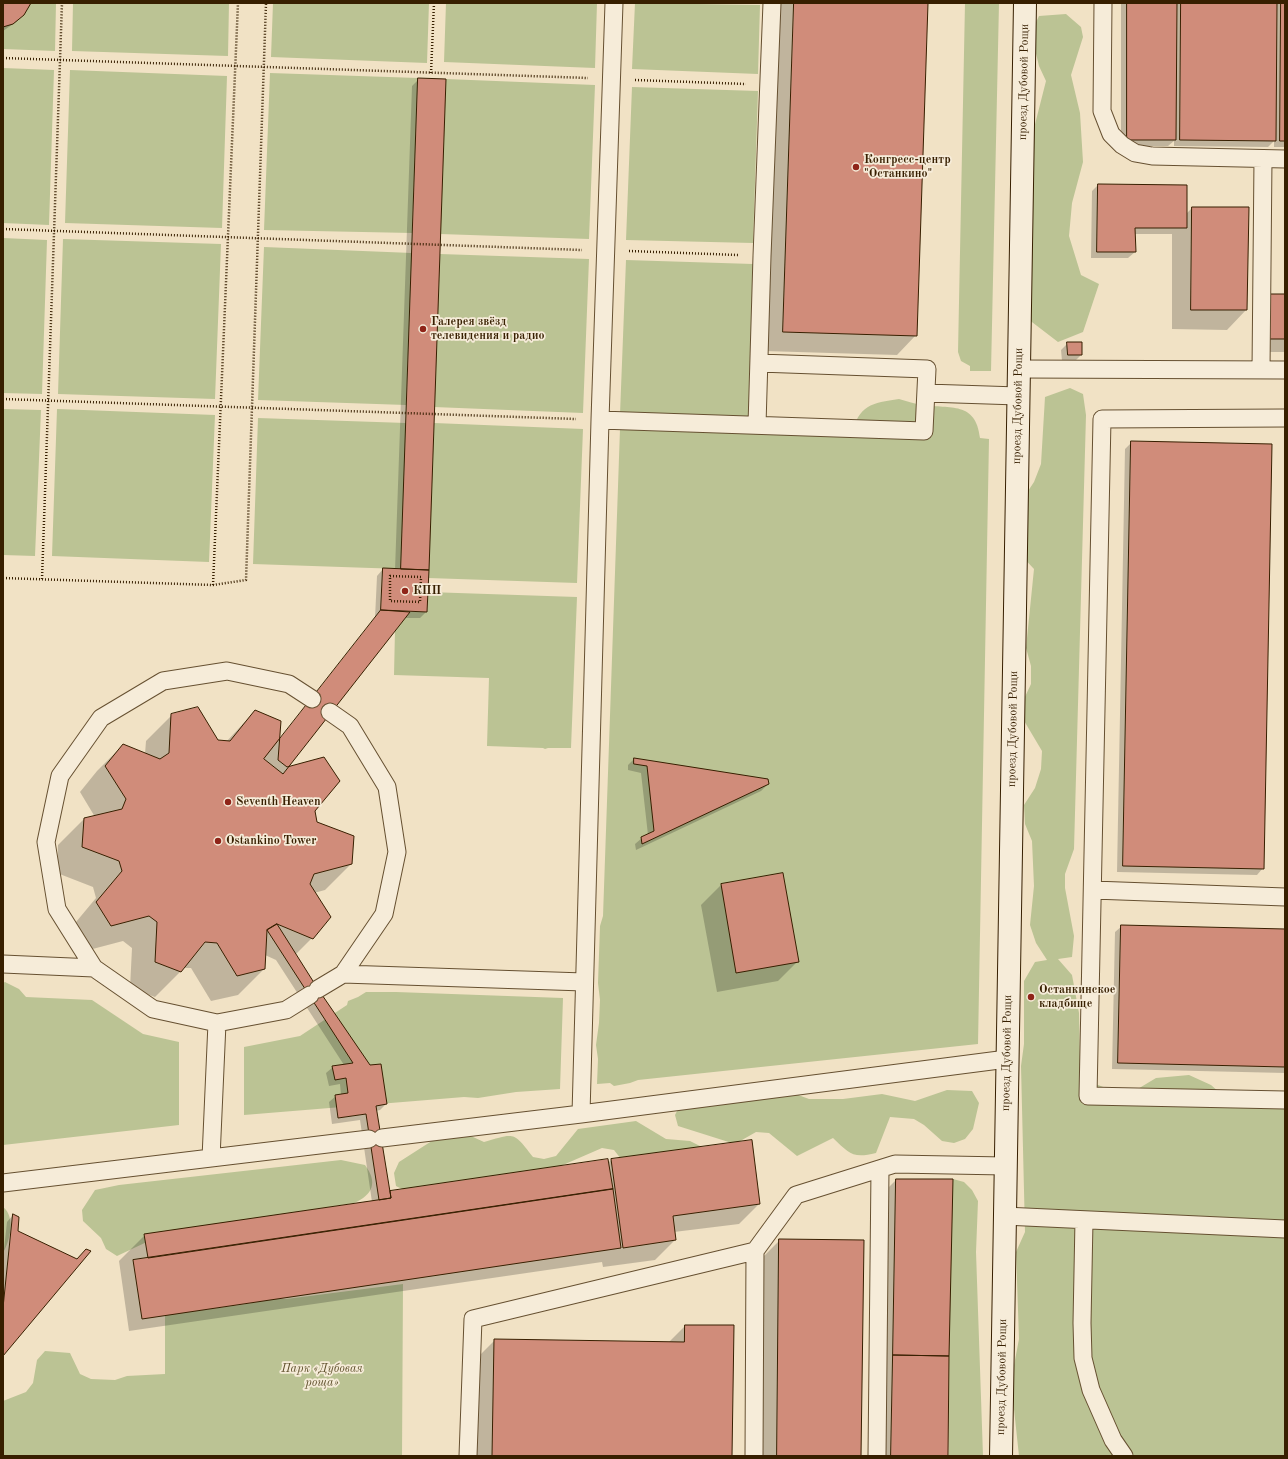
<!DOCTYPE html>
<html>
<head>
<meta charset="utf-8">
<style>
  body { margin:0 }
  #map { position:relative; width:1288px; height:1459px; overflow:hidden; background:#f1e2c5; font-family:"Old Standard TT",serif }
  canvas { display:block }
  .frame { position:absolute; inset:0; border:4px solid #371f00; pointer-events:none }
</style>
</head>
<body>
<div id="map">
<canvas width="1288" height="1459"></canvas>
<div class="frame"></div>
</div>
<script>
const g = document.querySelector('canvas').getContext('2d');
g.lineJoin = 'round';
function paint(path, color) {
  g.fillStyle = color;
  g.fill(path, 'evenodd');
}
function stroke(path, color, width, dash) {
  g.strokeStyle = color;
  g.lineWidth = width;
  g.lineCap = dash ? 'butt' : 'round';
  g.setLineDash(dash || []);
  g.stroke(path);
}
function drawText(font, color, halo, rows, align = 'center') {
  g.font = font + ' "Old Standard TT",serif';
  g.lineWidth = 3.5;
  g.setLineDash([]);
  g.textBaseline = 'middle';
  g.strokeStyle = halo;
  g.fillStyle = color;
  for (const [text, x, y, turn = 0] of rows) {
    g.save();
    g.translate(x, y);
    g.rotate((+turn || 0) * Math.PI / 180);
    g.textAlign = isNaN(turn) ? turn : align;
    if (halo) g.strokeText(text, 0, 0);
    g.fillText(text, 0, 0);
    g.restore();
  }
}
paint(new Path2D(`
  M3 3H56L55 51 3 49Z
  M73 3H229L228 56 72 51Z
  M273 3H429L427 63 271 57Z
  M446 3H597L595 68 444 62Z
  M635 3 760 5 758 74 632 69Z
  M965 3H999L991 371H970V366L961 361 958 352Z
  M1066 14 1081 27 1083 37 1071 75 1080 113 1083 162 1072 203 1069 236 1081 275 1099 284 1083 332 1058 342 1028 319 1026 290 1033 194 1030 144 1046 81 1039 66 1031 33 1039 16Z
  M3 68 54 70 49 225 3 223Z
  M70 70 227 76 222 228 65 223Z
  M270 73 418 78 412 233 264 230Z
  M446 79 595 85 589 239 440 234Z
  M632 87 758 91 753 243 626 240Z
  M3 238 47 240 42 394 3 393Z
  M63 239 221 244 215 399 58 394Z
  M264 247 412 253 406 405 258 400Z
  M440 254 589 259 583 413 434 407Z
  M626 260 753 264 749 417 620 414Z
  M1070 388 1083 394 1086 415 1074 849 1065 874V888L1074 936 1072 957 1058 959 1072 975 1079 1013 1080 1061 1088 1081 1126 1096 1156 1078 1189 1075 1211 1085 1228 1100 1285 1105V1456H1019L1011 1381 1019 1339 1016 1252 1025 1232 1021 1066 1024 1044V981L1035 962 1047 960 1036 943 1030 925 1034 886 1032 841 1025 824 1024 805 1035 788 1041 769 1042 751 1023 719V701L1031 684V666L1026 648 1034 569 1019 553 1024 497 1034 482 1041 464 1045 397Z
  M899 399C907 401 915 404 923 405 950 409 976 401 980 438L989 439 978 1044 638 1080 630 1083 614 1086 610 1083 597 1084 598 1059 596 1045 599 1023 600 1000 598 983 600 926 603 916 620 429 852 435C858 405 872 403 899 399Z
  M3 409 41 410 35 556 3 555Z
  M57 409 215 415 209 562 52 556Z
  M258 418 406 423 401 569 253 564Z
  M434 423 583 429 577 583 428 578Z
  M428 592 577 597 571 748H548L545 749 543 748 487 746 489 678 394 675 395 630 410 612H427Z
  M5 982 19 989 26 997 92 1000 143 1034 179 1042V1125L3 1145V983Z
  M366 992H396L563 998 560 1089 516 1092 478 1098 464 1097 244 1115V1047L300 1036 347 1005 348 1001 358 997Z
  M774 1086 809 1099H843L882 1094 915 1101 947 1090 972 1091 979 1103 973 1129 965 1139 954 1143 942 1141 924 1125 914 1119 890 1117 876 1153C852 1159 849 1153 833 1138L797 1156 769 1133 756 1132 735 1144 678 1126 675 1115 685 1095 696 1090Z
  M636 1121 666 1139 690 1141 700 1146 704 1172 621 1159 614 1150 602 1148 556 1168 406 1191 396 1186 394 1173 399 1162 438 1137 462 1132 484 1142C515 1133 513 1131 533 1157L544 1159 556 1156 578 1129Z
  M341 1160 365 1165C378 1182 373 1195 354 1203L168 1232 117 1256 106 1249 101 1238 83 1221 82 1210 95 1190 119 1185Z
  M953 1179 964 1182 972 1190 978 1201 976 1252 983 1456H949V1228Z
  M3 1207C16 1217 10 1241 3 1253Z
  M403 1284 402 1456H3V1401L26 1392 33 1383 37 1360 45 1351 70 1353 80 1374 91 1379 115 1380 127 1376 165 1374V1315L240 1305 275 1299H286Z`), '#bbc394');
paint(new Path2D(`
  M3 3H30L23 15 16 22 3 31Z
  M775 3H927L916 335 897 355 764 351Z
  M1121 3H1285V147H1274V141L1268 147 1174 146V141L1168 146H1121Z
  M419 79 426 612 420 618H404L288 765 314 810 316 822 351 864 325 890 314 893 312 938 295 955 386 1104 380 1110 376 1111 389 1194 391 1192 608 1163 611 1160 759 1204 739 1224 674 1232 675 1240 655 1260 603 1267 602 1262 129 1331 119 1261 145 1235 372 1202 360 1120 332 1124 329 1102 336 1096 341 1095 340 1084 329 1086 326 1073 333 1067 344 1065 276 960 265 955 264 969 238 995 211 1001 191 968H184L155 997 130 988 132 948 123 941 85 951 71 928 96 898 93 887 57 873 58 845 84 819 95 817 80 792 97 771 123 745 145 754 146 741 172 715 218 741 226 742 255 711 279 741 375 618 377 576 383 569 395 570 412 86Z
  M1098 185 1186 214 1192 208 1246 310 1227 330 1172 329V234H1134L1135 252 1128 258H1091L1092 191Z
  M1285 295V352H1256Z
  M1068 343 1081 355 1075 361H1062L1061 350Z
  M1132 442 1263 868 1257 875 1117 872 1125 449Z
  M634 759 768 784 761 791 636 850 635 844 642 838 648 835 641 773 628 770V765Z
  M782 874 798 961 778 981 717 992 701 905 721 885Z
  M1122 926 1285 930V1073L1112 1069 1115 932Z
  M896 1180 947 1456H872L877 1199Z
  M13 1215 17 1231 3 1354V1258L7 1222Z
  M780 1240 860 1456H751L754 1266Z
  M685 1326 731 1456H467L469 1366 495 1340 668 1343Z`), '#0003');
const building = new Path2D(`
  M3 3H31L24 15 13 24 3 27Z
  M794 3H928L917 336 783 332Z
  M1127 3H1177L1176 140H1127Z
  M1181 3H1277L1276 141 1180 140Z
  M1281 3H1285V141H1280Z
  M418 78 446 79 429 570 401 569Z
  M1098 184 1187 185V228H1135L1136 252H1097Z
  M1192 207H1249L1247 310H1191Z
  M1270 294H1285V339H1269Z
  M1067 342H1082V355H1068Z
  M1131 441 1272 444 1264 869 1123 866Z
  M383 568 429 570 427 612 381 610Z
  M381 610 410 612 283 774 264 759Z
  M198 707 218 740 230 741 255 710 281 721 278 760 287 767 324 757 340 781 315 811 317 822 354 836 352 864 314 874 310 884 331 917 313 939 277 924 267 930 265 969 237 976 217 943 205 942 181 972 155 962 157 922 149 916 111 926 96 902 122 871 119 861 82 847 84 818 122 809 126 799 105 766 123 744 160 759 169 753 171 714Z
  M634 758 768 779 769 784 642 844 641 837 654 831 647 766 634 764Z
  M783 873 799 962 736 973 721 884Z
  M277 924 318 989 370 1065 381 1064 387 1104 376 1106 391 1198 379 1200 366 1114 338 1118 335 1095 348 1093 346 1078 335 1080 332 1066 353 1063 267 930Z
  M1121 925 1285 929V1067L1118 1063Z
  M752 1140 760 1204 673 1216 676 1240 623 1248 611 1159Z
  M608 1159 613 1189 148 1258 144 1234 391 1198 390 1191Z
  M896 1179H953L949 1356 893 1355Z
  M613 1189 621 1248 142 1319 133 1260Z
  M13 1214 19 1217 18 1231 77 1259 86 1249 91 1251 3 1356V1308Z
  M779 1239 864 1240 861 1456H777Z
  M685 1325H734L732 1456H492L494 1339 684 1342Z
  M893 1355 949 1356 948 1456H891Z`);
paint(building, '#d08c7a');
stroke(building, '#371f00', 1);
const lane = new Path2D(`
  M1103 3 1102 111 1111 134 1122 145 1135 153 1152 156 1285 159
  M1018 369 1285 370
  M1261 370 1263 159
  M926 393 1018 396
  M1285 418 1102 419 1088 1096 1285 1100
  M600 420 924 431 927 369 759 363
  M757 425 762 256 772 3
  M1093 890 1285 897
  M3 964 94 968
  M343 974 584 982
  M318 989 343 974 384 914 397 852 387 787 350 726 330 712
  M310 995 286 1010 217 1023 153 1009 94 968 57 909 46 842 60 776 101 718 163 681 227 671 289 684 312 699
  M581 1114 600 420 614 3
  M382 1138 581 1114 1007 1059
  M211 1158 217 1023
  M3 1183 369 1139
  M1004 1216 1285 1229
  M1084 1220 1082 1323 1083 1358 1091 1390 1113 1440 1124 1456
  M468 1456 473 1319 755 1251 796 1195 895 1164 1005 1166
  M754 1456 755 1251
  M877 1456 880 1169`);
const secondary = new Path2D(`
  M1001 1456 1025 3`);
stroke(lane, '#665031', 19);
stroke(secondary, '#371f00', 24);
stroke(new Path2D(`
  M3 58 588 78
  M431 73 434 3
  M635 80 746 84
  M3 229 582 250
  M629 251 738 255
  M3 399 576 419
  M390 576 421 577 420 602 390 601Z
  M3 578 213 585 246 580 266 3
  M42 579 62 3
  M213 585 238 3`), '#371f00', 2.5, [1, 2]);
stroke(lane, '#f6ecd9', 17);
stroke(secondary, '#f6ecd9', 22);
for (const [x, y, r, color] of [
  [856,167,4,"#8f2418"],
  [423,329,4,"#8f2418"],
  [405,591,4,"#8f2418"],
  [228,802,4,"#8f2418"],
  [218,841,4,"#8f2418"],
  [1031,997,4,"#8f2418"]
]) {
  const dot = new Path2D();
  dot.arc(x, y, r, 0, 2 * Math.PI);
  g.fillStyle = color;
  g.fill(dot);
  stroke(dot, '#f6ecd9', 1.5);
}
drawText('12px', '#371f00', '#f6ecd9', [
  ["проезд Дубовой Рощи",1024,82,-89],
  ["проезд Дубовой Рощи",1018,406,-89],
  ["проезд Дубовой Рощи",1013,729,-89],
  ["проезд Дубовой Рощи",1007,1053,-89],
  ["проезд Дубовой Рощи",1002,1377,-89]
]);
drawText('bold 12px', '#371f00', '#f6ecd9', [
  ["Конгресс-центр",864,160],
  ["\"Останкино\"",864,174],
  ["Галерея звёзд",431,322],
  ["телевидения и радио",431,336],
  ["КПП",413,591],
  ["Seventh Heaven",236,802],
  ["Ostankino Tower",226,841],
  ["Останкинское",1039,990],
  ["кладбище",1039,1004]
], 'left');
drawText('italic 12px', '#5f502c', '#f6ecd9', [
  ["Парк «Дубовая",322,1369],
  ["роща»",322,1383]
]);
</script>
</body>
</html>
